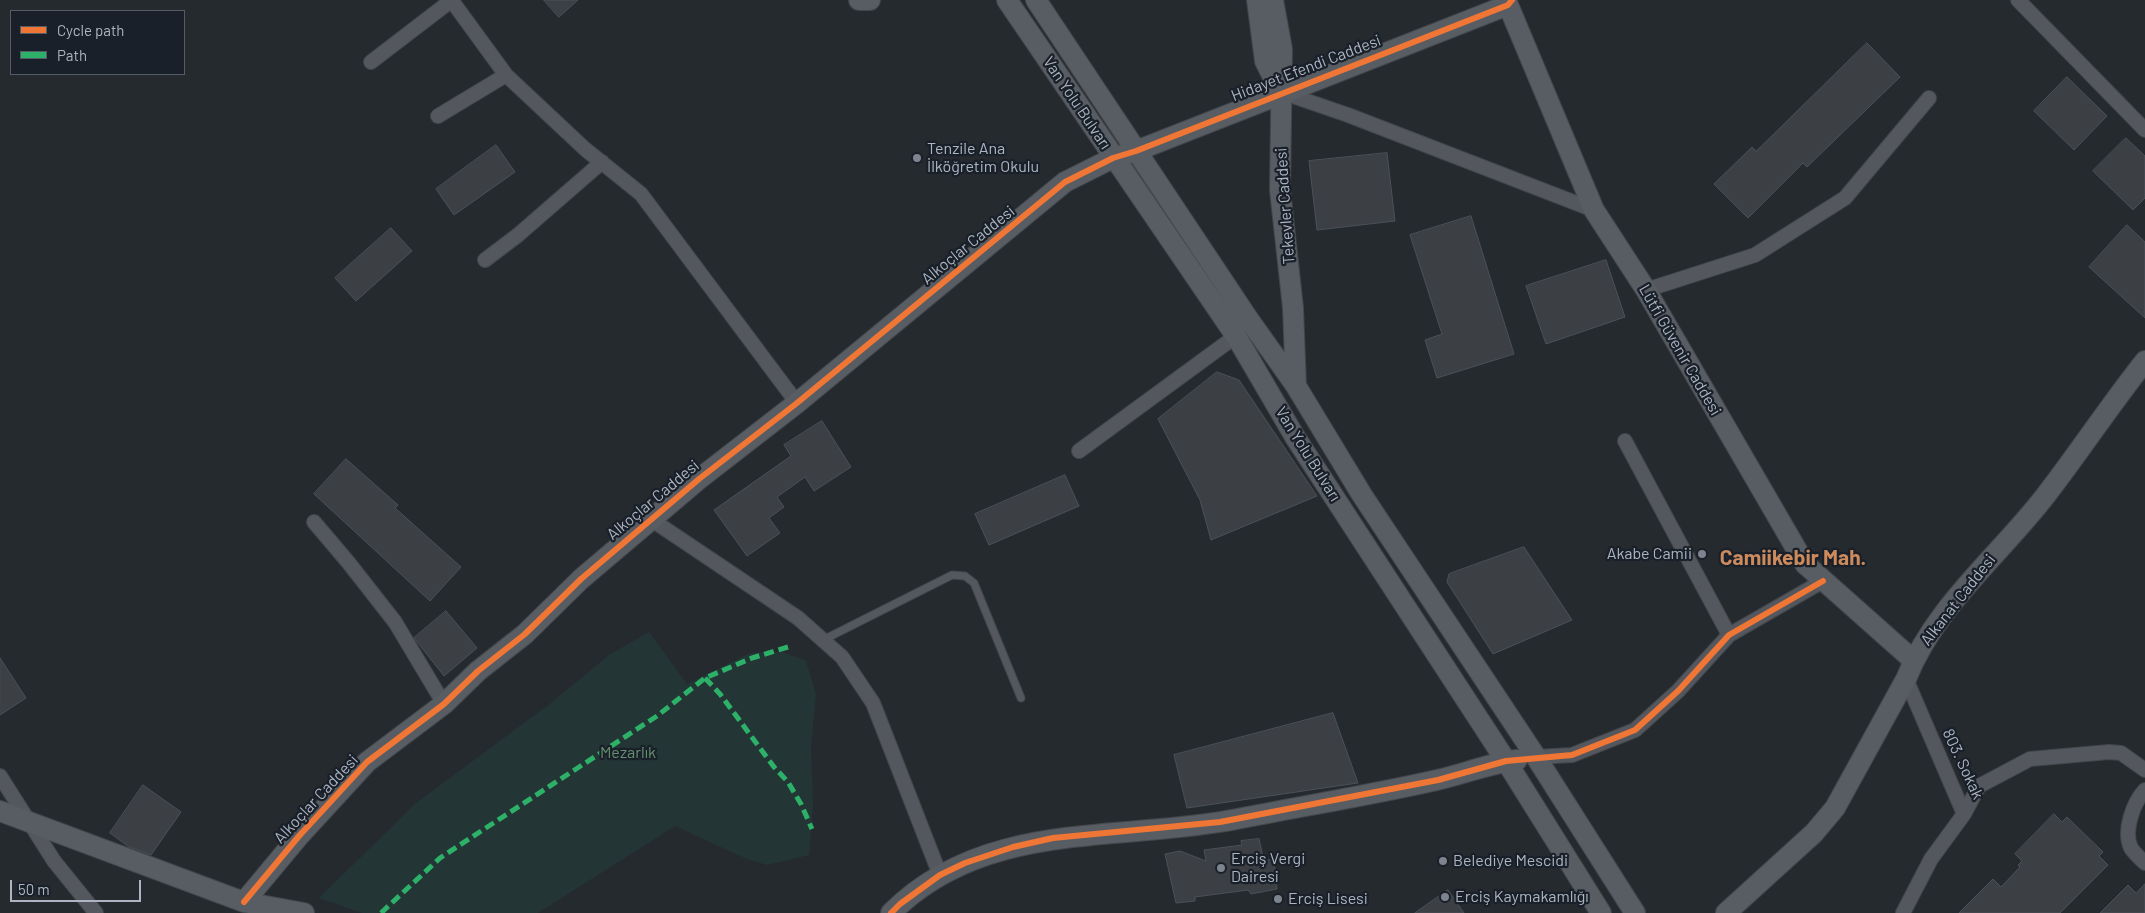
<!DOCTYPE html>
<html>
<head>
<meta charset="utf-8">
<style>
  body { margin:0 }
  #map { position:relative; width:2145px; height:913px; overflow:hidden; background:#252a2f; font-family:Barlow,sans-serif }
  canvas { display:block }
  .legend { position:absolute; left:10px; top:10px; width:175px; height:65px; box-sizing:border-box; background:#192029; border:1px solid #545c66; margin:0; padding:6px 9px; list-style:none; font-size:15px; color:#adb5c2 }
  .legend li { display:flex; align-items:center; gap:10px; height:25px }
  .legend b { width:25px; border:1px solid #545c66 }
  .scale { position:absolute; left:10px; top:880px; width:131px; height:22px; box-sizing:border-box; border:2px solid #adb5c2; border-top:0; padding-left:6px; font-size:15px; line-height:18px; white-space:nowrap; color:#adb5c2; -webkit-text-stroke:4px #192029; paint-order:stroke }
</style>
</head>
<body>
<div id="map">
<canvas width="2145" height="913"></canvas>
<ul class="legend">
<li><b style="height:6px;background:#f07635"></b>Cycle path</li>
<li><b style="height:6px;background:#2db169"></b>Path</li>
</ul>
<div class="scale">50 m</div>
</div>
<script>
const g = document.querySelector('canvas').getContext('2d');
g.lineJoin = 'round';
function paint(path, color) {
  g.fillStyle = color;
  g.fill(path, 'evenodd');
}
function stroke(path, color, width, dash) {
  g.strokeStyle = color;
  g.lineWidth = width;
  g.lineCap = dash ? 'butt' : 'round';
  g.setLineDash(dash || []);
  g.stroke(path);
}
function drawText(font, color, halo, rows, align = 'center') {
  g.font = font + ' Barlow,sans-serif';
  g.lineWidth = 4.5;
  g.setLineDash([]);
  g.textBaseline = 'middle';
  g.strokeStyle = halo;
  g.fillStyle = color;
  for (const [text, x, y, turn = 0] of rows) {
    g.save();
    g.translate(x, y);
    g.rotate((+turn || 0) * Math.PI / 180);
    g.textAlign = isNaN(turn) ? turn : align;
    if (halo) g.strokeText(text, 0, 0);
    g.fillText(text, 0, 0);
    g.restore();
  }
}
paint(new Path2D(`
  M649 632 687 684 750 653 783 652 806 661 816 694 811 746 813 806 809 855 767 865 747 859 675 826 538 913H362L319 898 416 803 551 703 609 655Z`), '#243536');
const building = new Path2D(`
  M544 0H578L559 17Z
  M1867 43 1900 77 1807 167 1803 163 1748 218 1714 184 1752 147 1756 151Z
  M2067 77 2107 116 2074 150 2034 111Z
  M2126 138 2145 156V198L2133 210 2093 171Z
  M496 145 515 172 454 215 436 189Z
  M1387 153 1395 221 1317 230 1309 161Z
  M1471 216 1514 354 1437 378 1425 340 1442 334 1410 235Z
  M2127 225 2145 242V318L2089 267Z
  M391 228 412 251 356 301 335 278Z
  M1606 260 1625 317 1546 344 1526 286Z
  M1217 372 1239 380 1317 496 1211 540 1200 500 1158 419Z
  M822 421 851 467 814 491 805 477 777 497 784 507 769 518 780 533 747 556 714 510 791 456 784 445Z
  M346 459 398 505 395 508 461 567 430 601 314 494Z
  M1065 475 1079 506 989 545 975 514Z
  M1524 547 1572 620 1493 654 1447 582 1449 574Z
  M446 611 477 648 444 676 414 638Z
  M0 658 26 698 0 715Z
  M1333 713 1358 783 1187 808 1174 755Z
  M143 785 181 812 151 855 129 847 110 833Z
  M2054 814 2062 822 2067 817 2103 852 2099 856 2108 865 2060 913H1959L1993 879 2001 887 2020 867 2018 865 2022 861 2015 854Z
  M1259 839 1264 861 1272 859 1276 872 1277 889 1251 894 1248 890 1195 897V901L1176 903 1165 854 1180 851 1206 861 1204 850 1242 845 1241 841Z
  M2145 884V913H2100L2128 885 2136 893Z
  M1448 890 1464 913H1415Z`);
paint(building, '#3c3f44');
stroke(building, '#4c5158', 1);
const lane = new Path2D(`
  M823 640 952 575 965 576 974 583 1021 698`);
const street = new Path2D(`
  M2018 0 2145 130
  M452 1 506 75 585 149 641 194 797 403
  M371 62 452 0
  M1281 92 1348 115 1594 210
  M438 116 506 75
  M485 260 518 235 602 162
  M1646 290 1755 255 1845 198 1929 98
  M1625 441 1729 635
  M1079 451 1236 336
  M652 520 798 618 842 657 873 703 940 875
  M314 522 348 562 395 622 444 704
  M1906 679 1964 814 1979 786 2030 759 2109 752 2121 753 2145 770
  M1536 757 1572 755 1635 730 1678 691 1729 635 1823 581
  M0 776 54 861 96 913
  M2145 790C2133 803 2123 831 2131 848 2135 854 2140 858 2145 863
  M1903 913 1931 859 1964 814`);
const secondary = new Path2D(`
  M859 0H870
  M1007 0 1236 336 1295 437 1506 761 1601 913
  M1036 0 1247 317 1296 386 1362 495 1536 757 1635 913
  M1257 0 1265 61 1280 91
  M1273 0 1282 49 1280 190 1293 308 1296 386
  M1506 0 1594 210 1646 290 1805 564 1913 660
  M0 811 244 902 304 913
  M244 902 299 836 367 762 444 704 478 671 525 634 581 579 699 479 797 403 1065 182 1113 158 1136 151 1508 5
  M891 913C984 819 1120 842 1237 819 1303 806 1371 795 1437 780 1464 774 1490 763 1517 760
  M1726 913 1814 833 1835 808 1906 679C1935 606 1999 556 2046 495 2080 451 2110 405 2145 361`);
stroke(lane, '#42464a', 9);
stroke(street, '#42464a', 16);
stroke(secondary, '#42464a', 22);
stroke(lane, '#54585e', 7);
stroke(street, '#54585e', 14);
stroke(secondary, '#585c63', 20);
stroke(new Path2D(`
  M705 678 720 694 774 767 788 782 801 804 812 829
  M381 913 440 858 657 716 705 678 752 658 788 647`), '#2db169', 5, [10, 5]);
stroke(new Path2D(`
  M244 902 299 836 367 762 444 704 478 671 525 634 581 579 699 479 797 403 1065 182 1113 158 1136 151 1508 5 1512 0
  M891 913 900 904 940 875 965 863 1013 847 1053 838 1220 822 1438 780 1506 761 1572 755 1635 730 1678 691 1729 635 1823 581`), '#f07635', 6);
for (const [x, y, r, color] of [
  [917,158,5,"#7d848f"],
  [1702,554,5,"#7d848f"],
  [1443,861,5,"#7d848f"],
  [1221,868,5,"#7d848f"],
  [1445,897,5,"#7d848f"],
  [1278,899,5,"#7d848f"]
]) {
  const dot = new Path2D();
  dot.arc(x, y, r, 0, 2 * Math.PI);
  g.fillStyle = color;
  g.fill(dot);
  stroke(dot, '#192029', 2);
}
drawText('16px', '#adb5c2', '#192029', [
  ["Hidayet Efendi Caddesi",1306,68,-21],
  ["Van Yolu Bulvarı",1077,103,56],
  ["Tekevler Caddesi",1285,206,-94],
  ["Alkoçlar Caddesi",968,245,-39],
  ["Lütfi Güvenir Caddesi",1680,350,60],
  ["Van Yolu Bulvarı",1308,454,58],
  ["Alkoçlar Caddesi",653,500,-40],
  ["Alkanat Caddesi",1958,600,-52],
  ["803. Sokak",1963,764,65],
  ["Alkoçlar Caddesi",316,799,-47]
]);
drawText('16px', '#adb5c2', '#192029', [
  ["Tenzile Ana",927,149],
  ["İlköğretim Okulu",927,167],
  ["Akabe Camii",1692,554,"right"],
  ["Erciş Vergi",1231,859],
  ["Dairesi",1231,877],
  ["Belediye Mescidi",1453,861],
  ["Erciş Kaymakamlığı",1455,897],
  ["Erciş Lisesi",1288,899]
], 'left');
drawText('16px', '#66906e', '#192029', [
  ["Mezarlık",628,753]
]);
drawText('bold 21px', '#cc8a5d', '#192029', [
  ["Camiikebir Mah.",1793,558]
]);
</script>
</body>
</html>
